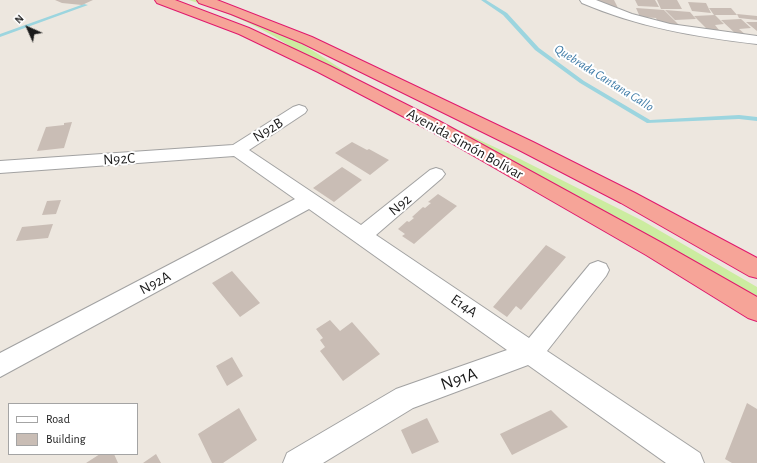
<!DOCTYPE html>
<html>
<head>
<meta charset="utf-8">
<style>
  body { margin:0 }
  #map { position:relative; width:757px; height:463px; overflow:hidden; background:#ede7df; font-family:"Alegreya Sans",sans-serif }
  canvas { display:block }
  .legend { position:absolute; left:8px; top:403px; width:130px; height:52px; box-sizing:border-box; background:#fff; border:1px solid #a4a4a4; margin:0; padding:5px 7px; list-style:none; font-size:12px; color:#1b1b1b }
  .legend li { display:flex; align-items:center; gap:8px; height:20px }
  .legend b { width:20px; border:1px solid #a4a4a4 }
  .north { position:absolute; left:8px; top:8px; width:40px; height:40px; -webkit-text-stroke:3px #fff; paint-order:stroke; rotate:315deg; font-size:11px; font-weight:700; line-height:16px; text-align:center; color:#1b1b1b }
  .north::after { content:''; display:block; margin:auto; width:14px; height:18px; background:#1b1b1b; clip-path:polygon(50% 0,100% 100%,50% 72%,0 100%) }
</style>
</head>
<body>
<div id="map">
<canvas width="757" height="463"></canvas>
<ul class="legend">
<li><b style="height:5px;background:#fff"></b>Road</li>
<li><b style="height:11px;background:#c9bdb5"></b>Building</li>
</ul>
<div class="north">N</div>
</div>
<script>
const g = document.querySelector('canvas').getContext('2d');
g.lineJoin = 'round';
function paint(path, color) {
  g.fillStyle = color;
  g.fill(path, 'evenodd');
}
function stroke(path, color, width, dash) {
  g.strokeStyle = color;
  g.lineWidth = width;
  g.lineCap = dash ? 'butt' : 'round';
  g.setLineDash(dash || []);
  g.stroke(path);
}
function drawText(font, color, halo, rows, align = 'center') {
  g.font = font + ' "Alegreya Sans",sans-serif';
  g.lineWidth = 4;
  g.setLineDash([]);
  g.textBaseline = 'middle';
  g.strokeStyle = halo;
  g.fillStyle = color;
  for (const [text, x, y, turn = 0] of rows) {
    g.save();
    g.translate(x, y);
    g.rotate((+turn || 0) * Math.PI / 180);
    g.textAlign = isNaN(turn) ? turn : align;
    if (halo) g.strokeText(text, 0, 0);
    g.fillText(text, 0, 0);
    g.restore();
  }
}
paint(new Path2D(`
  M189 0H204L293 38 379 93 518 158 643 221 757 287V302L299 53C266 28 229 13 189 0Z`), '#cceca0');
paint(new Path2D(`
  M481 0H486L507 13 539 48 584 81 650 120 739 115 757 117V121L739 119 647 123 580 83 535 50 503 15Z
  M84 4 88 5 0 37V34Z`), '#9cd5df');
paint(new Path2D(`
  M55 0H93L82 5 62 3Z
  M590 0H614L618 8Z
  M635 0H655L659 7 638 6Z
  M657 0H677L682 9H661Z
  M688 2 706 3 711 13 692 11Z
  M636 8 664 10 683 29 658 22 656 18 640 17Z
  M709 8H731L737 15H714Z
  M665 10 690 12 696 19 675 20Z
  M737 14 757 16V20L739 18Z
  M715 15 724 24 715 25 719 30H708L694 16Z
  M741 19 751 28 739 29 746 35H737L721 20Z
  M746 22H757V31Z
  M72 122 64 148 37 151 46 127 64 125V123Z
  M352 142 367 150 369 149 389 160 370 175 335 153Z
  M342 167 362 180 334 202 313 188Z
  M438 194 457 206 414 244 402 236 405 234 398 229 407 221 409 222 414 218 412 217 423 207 425 208 431 203 428 202Z
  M61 200 56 214 42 215 47 201Z
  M53 224 48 238 16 241 22 227Z
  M546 245 566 257 521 310 516 306 507 317 493 307Z
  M232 271 260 303 240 317 212 283Z
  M330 320 340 331 352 322 380 354 343 381 320 351 325 347 320 340 323 338 316 329Z
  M232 357 243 376 227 386 216 366Z
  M747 403 757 409V463H732L725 459Z
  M239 408 257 440 223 463H212L198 434Z
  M551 410 568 427 512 455 500 434Z
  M427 418 439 442 412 454 401 430Z
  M100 454H114L118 463H86Z
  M156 454 161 463H143Z`), '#c9bdb5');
const minor = new Path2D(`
  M580 0H596L632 14 670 24 757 36V44C696 37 638 27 582 3Z
  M299 105 305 107 307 110 305 113 249 150 361 225 430 170 436 168 442 170 445 174 442 178 376 235 529 338 590 264 598 261 606 264 609 270 606 276 547 351 700 453 704 463H666L528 365 413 408 323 463H283L287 453 396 389 507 350 309 209 0 377V353L295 199 234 156 0 173V161L233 145 293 107Z`);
const trunk = new Path2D(`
  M155 0H175L249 28 330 66 439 121 662 243 757 297V321L748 318 646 255 427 129 318 72 239 34 157 3Z
  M197 0H217L312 37 533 142 635 193 757 258V278L749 276 621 203 519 150 302 43 231 14 199 3Z`);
stroke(minor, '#a2a2a2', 2);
stroke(trunk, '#e0186d', 2);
paint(minor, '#fff');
paint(trunk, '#f6a498');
drawText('italic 13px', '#407ca7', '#fff', [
  ["Quebrada Cantana Gallo",604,78,32]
]);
drawText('15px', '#1b1b1b', '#fff', [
  ["N92B",268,130,-32],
  ["Avenida Simón Bolívar",465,144,29],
  ["N92C",119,159,-4],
  ["N92",400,205,-40],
  ["N92A",155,283,-28],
  ["E14A",464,306,35]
]);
drawText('18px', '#1b1b1b', '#fff', [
  ["N91A",459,379,-19]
]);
</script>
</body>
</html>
